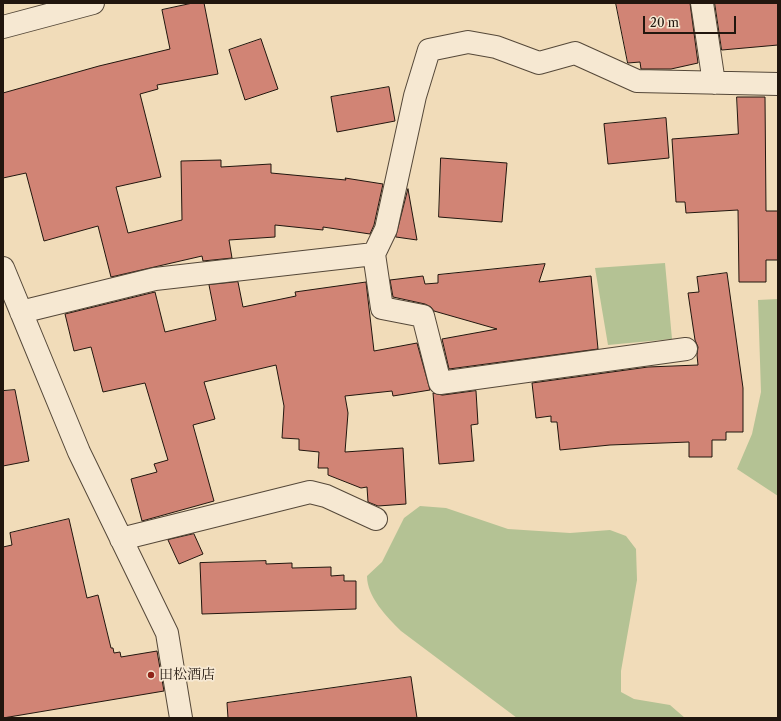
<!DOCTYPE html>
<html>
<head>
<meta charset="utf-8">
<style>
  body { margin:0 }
  #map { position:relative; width:781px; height:721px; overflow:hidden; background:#f1dcb9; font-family:"Libre Caslon Text",serif }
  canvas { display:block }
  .frame { position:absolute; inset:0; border:4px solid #21160e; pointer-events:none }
  .scale { position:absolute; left:643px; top:16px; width:93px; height:18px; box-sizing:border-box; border:2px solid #21160e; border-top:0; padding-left:5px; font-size:12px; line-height:14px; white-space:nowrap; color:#21160e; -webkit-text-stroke:3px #f6e8d2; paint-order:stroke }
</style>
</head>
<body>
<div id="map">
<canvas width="781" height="721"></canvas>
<div class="frame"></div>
<div class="scale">20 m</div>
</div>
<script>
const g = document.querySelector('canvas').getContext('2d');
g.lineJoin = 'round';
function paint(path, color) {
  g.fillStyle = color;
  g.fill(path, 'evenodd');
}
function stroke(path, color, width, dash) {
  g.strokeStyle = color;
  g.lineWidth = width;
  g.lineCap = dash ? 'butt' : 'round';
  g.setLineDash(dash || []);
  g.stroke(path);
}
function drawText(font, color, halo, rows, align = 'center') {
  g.font = font + ' "Libre Caslon Text","Noto Serif JP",serif';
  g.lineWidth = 3.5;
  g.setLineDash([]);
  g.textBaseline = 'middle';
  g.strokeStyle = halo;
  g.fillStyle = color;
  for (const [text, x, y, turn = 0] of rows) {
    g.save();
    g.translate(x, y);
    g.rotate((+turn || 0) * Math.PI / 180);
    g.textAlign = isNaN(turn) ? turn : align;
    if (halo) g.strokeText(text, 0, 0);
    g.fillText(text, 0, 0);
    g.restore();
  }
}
paint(new Path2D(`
  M665 263 672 339 608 345 595 268Z
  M778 299V496L737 469 752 434 761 392 758 300Z
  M420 506 446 508 508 529 570 533 610 530 626 536 636 549 637 580 621 671V692L634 699 670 705 685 718H517L401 631C387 617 367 597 367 576L382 562 404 518Z`), '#b4c294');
const building = new Path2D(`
  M193 3H204L218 74 157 85 158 89 140 94 161 177 116 187 128 233 182 220 181 161 221 160V167L271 164V173L346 180 345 178 383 184 374 225 370 234 323 227V230L275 225V237L229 240 232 258 203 261 202 256 111 277 98 226 44 241 26 173 3 178V93L99 66 170 49 162 10Z
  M616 3H690L698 63 671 69H641L640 62 628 63Z
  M715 3H778V45L722 50Z
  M261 39 278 89 245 100 229 50Z
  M389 87 395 121 337 132 331 97Z
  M737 97H765L766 211H778V260H766V282H739L738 210 686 213 685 202H676L672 139 738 134Z
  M666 118 669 158 608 164 604 124Z
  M441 158 507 163 502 222 439 217Z
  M408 189 417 240 396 237Z
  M545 264 539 282 591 276 598 349 449 369 442 339 497 329 434 311 431 307 425 304 393 297 390 280 423 276 425 284 438 283V275Z
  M727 273 743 388V432H726V440H712V457H689V442L610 445 560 450 557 422H551V416L536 418 532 383 648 367 698 365 697 355 698 347 695 340 688 293 699 292 697 277Z
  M238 282 243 307 296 296 295 292 366 282 374 351 417 343 430 390 393 396 392 391 345 396 348 413 345 452 403 448 406 504 378 506 368 502 367 487 361 488 328 475V468H318L319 452 299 450V439L282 438 284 406 276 365 204 382 215 419 193 425 214 501 142 521 131 479 157 472 154 464 168 460 145 383 103 392 91 347 74 351 65 314 155 292 165 332 216 320 209 285Z
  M15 390 29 461 3 466V391Z
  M476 391 478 424 471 425 474 461 439 464 433 393 442 395Z
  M69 519 87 598 98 595 111 648H113L114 653 120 652 121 657 157 651 164 691 3 718V547L12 545 10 533Z
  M194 534 203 554 179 564 168 540Z
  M266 561V564L292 563V568L331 567V576L344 575V581H356V609L202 614 200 563Z
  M411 677 417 718H228L227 703Z`);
paint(building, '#d18475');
stroke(building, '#21160e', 1);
const minor = new Path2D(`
  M702 3 714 83
  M3 27 93 3
  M374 254 386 229 415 96 429 50 468 42 496 47 539 63 575 53 637 81 778 84
  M3 268 79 452 167 633 181 718
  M21 312 155 279 374 254 382 308 423 316 440 383 686 349
  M121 539 310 492 326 496 376 519`);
stroke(minor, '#554839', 24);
stroke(minor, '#f6e8d2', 22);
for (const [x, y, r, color] of [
  [151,675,4,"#8f2418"]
]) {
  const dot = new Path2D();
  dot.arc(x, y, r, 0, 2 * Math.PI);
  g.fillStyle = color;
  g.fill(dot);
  stroke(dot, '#f6e8d2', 1.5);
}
drawText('14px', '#21160e', '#f6e8d2', [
  ["田松酒店",159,675]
], 'left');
</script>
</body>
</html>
